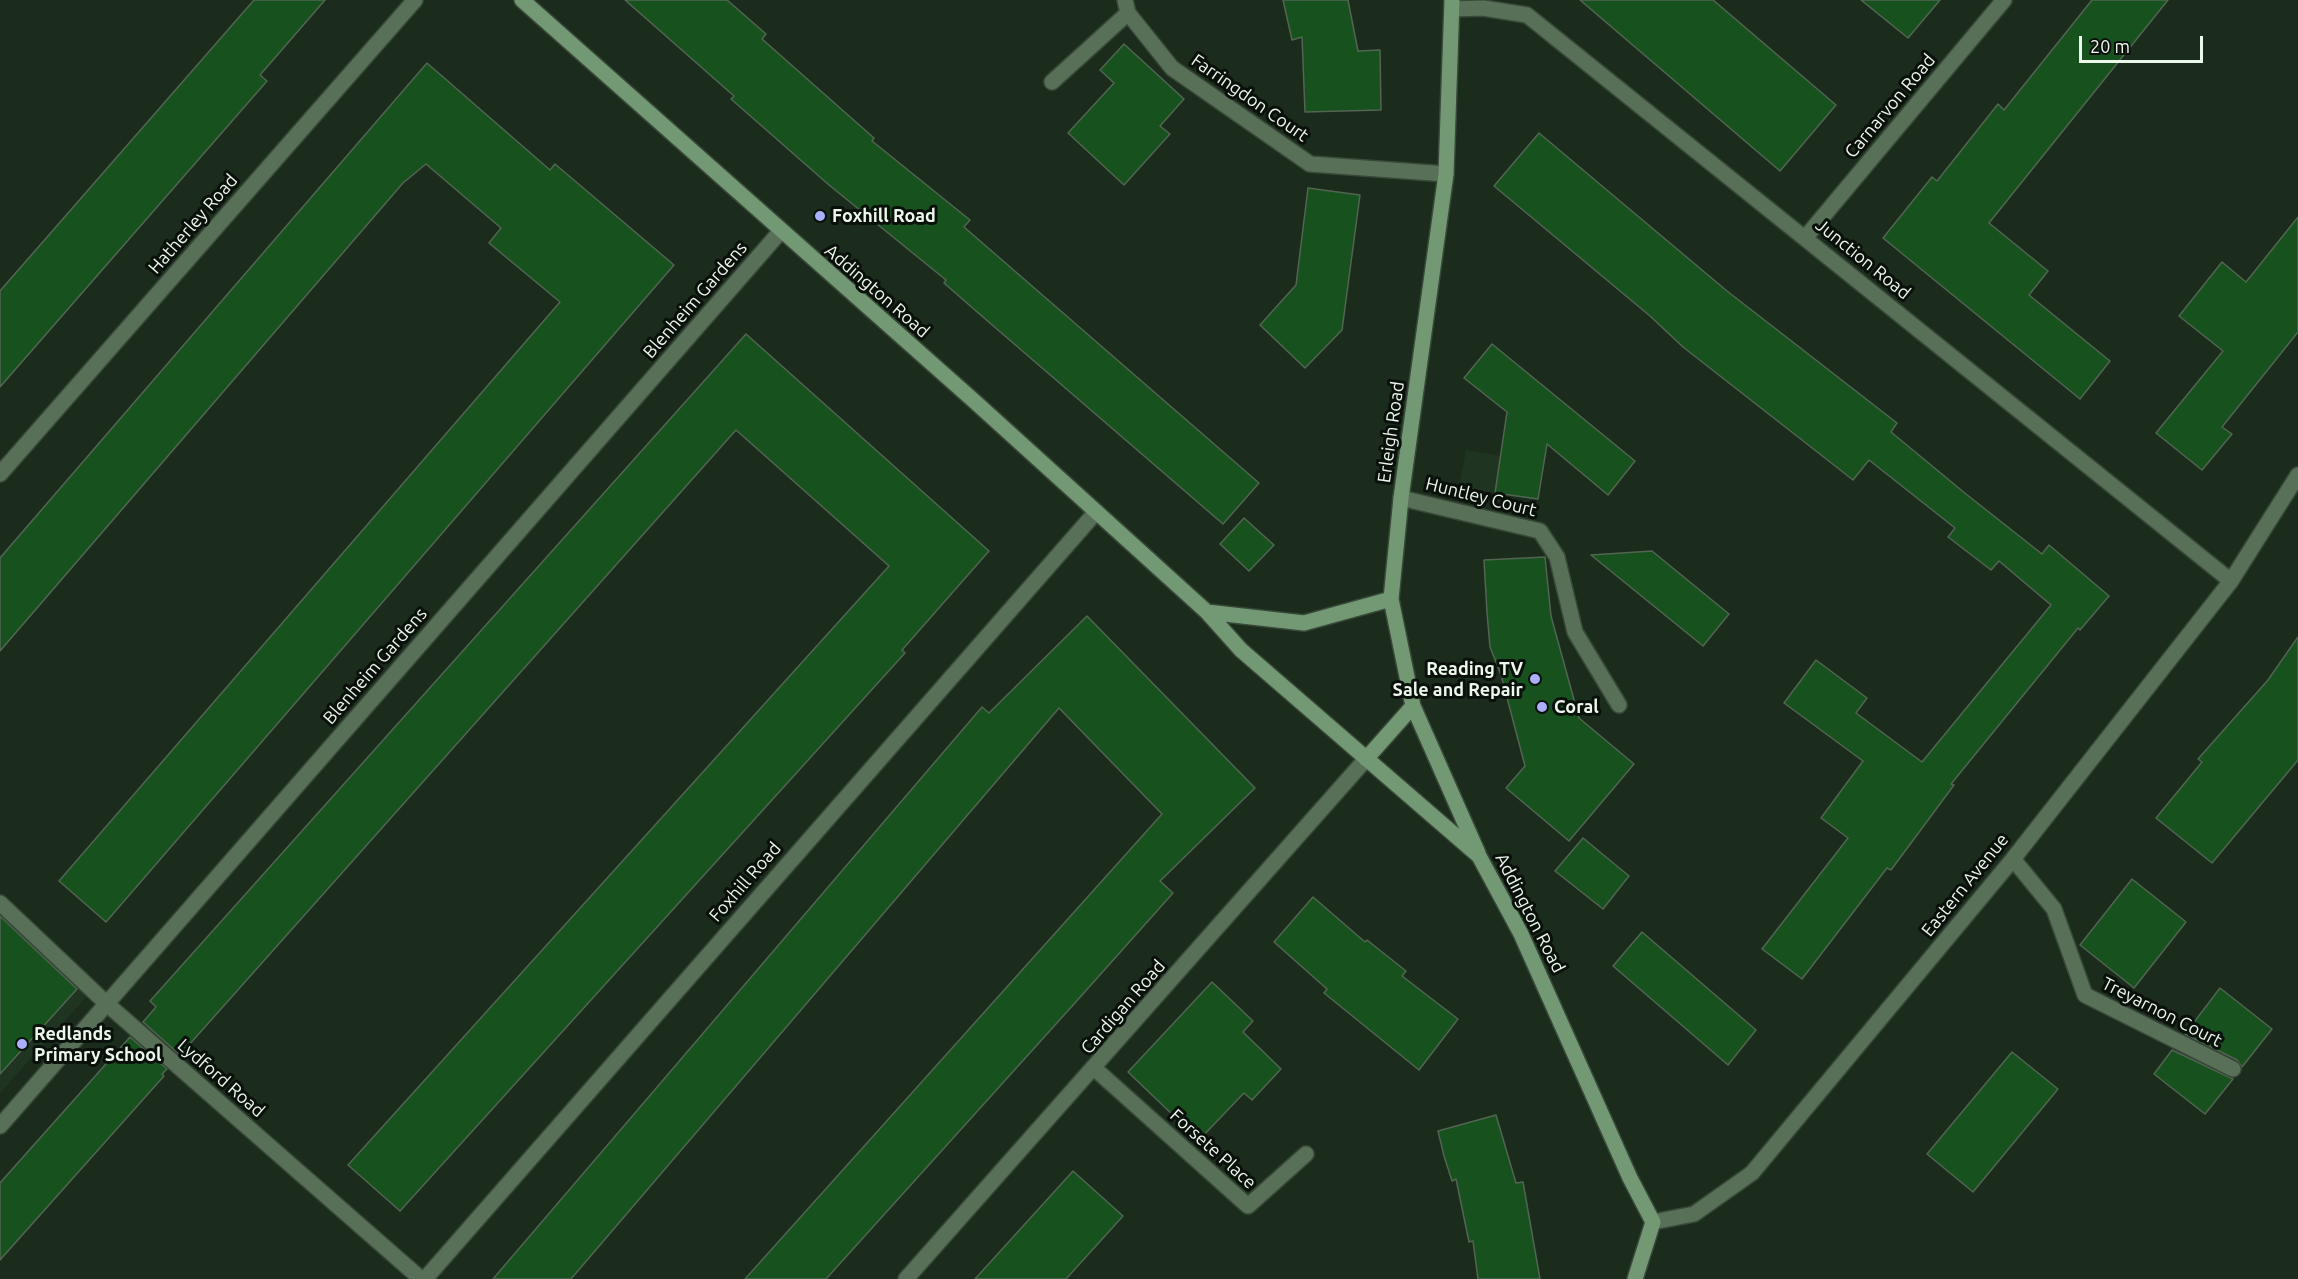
<!DOCTYPE html>
<html>
<head>
<meta charset="utf-8">
<style>
  body { margin:0 }
  #map { position:relative; width:2298px; height:1279px; overflow:hidden; background:#1b2b1c; font-family:Ubuntu,sans-serif }
  canvas { display:block }
  .scale { position:absolute; left:2079px; top:36px; width:124px; height:27px; box-sizing:border-box; border:3px solid #edf8ed; border-top:0; padding-left:8px; font-size:18px; line-height:21px; white-space:nowrap; color:#edf8ed; -webkit-text-stroke:4px #0a110b; paint-order:stroke }
</style>
</head>
<body>
<div id="map">
<canvas width="2298" height="1279"></canvas>
<div class="scale">20 m</div>
</div>
<script>
const g = document.querySelector('canvas').getContext('2d');
g.lineJoin = 'round';
function paint(path, color) {
  g.fillStyle = color;
  g.fill(path, 'evenodd');
}
function stroke(path, color, width, dash) {
  g.strokeStyle = color;
  g.lineWidth = width;
  g.lineCap = dash ? 'butt' : 'round';
  g.setLineDash(dash || []);
  g.stroke(path);
}
function drawText(font, color, halo, rows, align = 'center') {
  g.font = font + ' Ubuntu,sans-serif';
  g.lineWidth = 6;
  g.setLineDash([]);
  g.textBaseline = 'middle';
  g.strokeStyle = halo;
  g.fillStyle = color;
  for (const [text, x, y, turn = 0] of rows) {
    g.save();
    g.translate(x, y);
    g.rotate((+turn || 0) * Math.PI / 180);
    g.textAlign = isNaN(turn) ? turn : align;
    if (halo) g.strokeText(text, 0, 0);
    g.fillText(text, 0, 0);
    g.restore();
  }
}
paint(new Path2D(`
  M1466 450 1544 463 1538 499 1459 487Z
  M0 916 88 995 0 1093Z`), '#203521');
const building = new Path2D(`
  M254 0H325L260 75 267 81 0 387V291Z
  M625 0H727L766 34 762 39 874 138 872 141 970 220 964 227 1259 483 1223 524 976 311 944 283 946 280 829 185 731 99 734 96Z
  M1283 0H1348L1358 51 1380 50 1381 110 1305 112 1302 37 1292 40Z
  M1580 0H1713L1836 105 1780 171Z
  M1861 0H1940L1908 38Z
  M2092 0H2168L1989 223 2048 271 2029 295 2110 361 2080 399 1883 238 1932 177 1937 181 1998 104 2004 110Z
  M1124 44 1184 99 1160 126 1170 134 1124 185 1068 133 1114 83 1100 70Z
  M427 63 550 170 555 164 674 265 106 922 59 881 560 302 489 243 501 228 426 164 403 183 0 651V558Z
  M1539 133 1727 291 1897 423 1891 432 1966 494 2042 554 2049 545 2109 596 2080 630 2078 628 1951 784 1954 785 1891 870 1887 868 1802 979 1762 949 1848 838 1821 818 1863 761 1784 703 1816 660 1867 698 1856 713 1922 762 2051 605 1999 561 1991 570 1948 537 1955 528 1869 460 1853 480 1683 347 1650 316 1494 186Z
  M1308 188 1360 195 1342 330 1305 368 1260 325 1296 285Z
  M2298 217V332L2222 427 2232 434 2202 470 2156 433 2223 351 2179 316 2222 262 2246 282Z
  M746 334 989 551 902 650 905 653 400 1211 348 1165 889 566 736 430 180 1055 143 1022 156 1007 150 1001Z
  M1492 344 1635 461 1608 495 1547 444 1538 499 1495 493 1507 412 1464 378Z
  M1244 518 1274 545 1249 571 1220 544Z
  M1652 551 1729 614 1703 646 1591 555Z
  M1545 557 1551 616 1579 718 1634 764 1569 841 1506 788 1525 766 1501 675 1490 647 1487 613 1484 560Z
  M1087 616 1255 788 1160 881 1173 893 1074 1004 826 1279H745L1162 814 1059 708 571 1279H493L982 707 989 713Z
  M2298 637V760L2212 863 2156 818 2202 762 2198 759 2268 680Z
  M1583 838 1629 876 1603 909 1555 871Z
  M2132 879 2186 922 2134 988 2080 945Z
  M1313 897 1365 942 1367 940 1406 971 1402 976 1458 1019 1419 1070 1324 993 1327 989 1274 942Z
  M0 916 77 989 0 1074Z
  M1642 932 1756 1030 1728 1065 1613 966Z
  M1212 982 1253 1021 1243 1032 1281 1069 1252 1100 1244 1093 1199 1140 1128 1072Z
  M2220 988 2272 1029 2242 1067 2237 1060 2185 1034Z
  M130 1037 167 1069 162 1074 164 1076 0 1260V1183Z
  M2172 1050 2233 1079 2205 1114 2154 1074Z
  M2012 1052 2058 1089 1973 1192 1927 1154Z
  M1496 1115 1516 1183 1523 1182 1540 1279H1478L1473 1241 1469 1242 1456 1179 1452 1181 1444 1156 1438 1131Z
  M1073 1171 1123 1216 1066 1279H975Z`);
paint(building, '#17521e');
stroke(building, '#526553', 1.5);
const street = new Path2D(`
  M1125 0 1128 13 1172 68 1310 164 1446 174
  M1452 9 1483 8 1527 15 2231 581
  M1052 82 1128 13
  M1805 238 2004 0
  M0 474 415 0
  M1401 498 1540 531 1557 557 1575 632 1619 705
  M2013 859 2054 909 2085 995 2233 1069
  M0 903 107 1004 421 1279
  M1094 1068 1248 1206 1306 1154
  M0 1126 780 232
  M1653 1222 1694 1214 1752 1173 2013 859 2231 581 2298 475
  M425 1279 1096 512
  M906 1279 1366 759`);
const secondary = new Path2D(`
  M522 0 973 400 1207 612 1241 650 1479 856 1521 934 1630 1178 1653 1222 1635 1279
  M1452 0 1446 174 1401 498 1391 599 1413 706 1478 853
  M1207 612 1304 623 1391 599
  M1366 759 1413 706`);
stroke(street, '#384839', 18);
stroke(secondary, '#384839', 18);
stroke(street, '#587058', 15);
stroke(secondary, '#729974', 15);
for (const [x, y, r, color] of [
  [820,216,6,"#aab0fb"],
  [1535,679,6,"#aab0fb"],
  [1542,707,6,"#aab0fb"],
  [22,1044,6,"#aab0fb"]
]) {
  const dot = new Path2D();
  dot.arc(x, y, r, 0, 2 * Math.PI);
  g.fillStyle = color;
  g.fill(dot);
  stroke(dot, '#0a110b', 2);
}
drawText('18px', '#edf8ed', '#0a110b', [
  ["Farringdon Court",1250,98,35],
  ["Carnarvon Road",1890,106,-50],
  ["Hatherley Road",193,224,-49],
  ["Junction Road",1863,259,39],
  ["Addington Road",877,291,41],
  ["Blenheim Gardens",695,300,-49],
  ["Erleigh Road",1391,432,-82],
  ["Huntley Court",1481,497,14],
  ["Blenheim Gardens",375,666,-49],
  ["Foxhill Road",745,882,-49],
  ["Eastern Avenue",1965,885,-51],
  ["Addington Road",1530,913,63],
  ["Cardigan Road",1123,1007,-49],
  ["Treyarnon Court",2162,1012,27],
  ["Lydford Road",221,1078,41],
  ["Forsete Place",1213,1149,42]
]);
drawText('bold 18px', '#edf8ed', '#0a110b', [
  ["Foxhill Road",832,216],
  ["Reading TV",1523,669,"right"],
  ["Sale and Repair",1523,690,"right"],
  ["Coral",1554,707],
  ["Redlands",34,1034],
  ["Primary School",34,1055]
], 'left');
</script>
</body>
</html>
